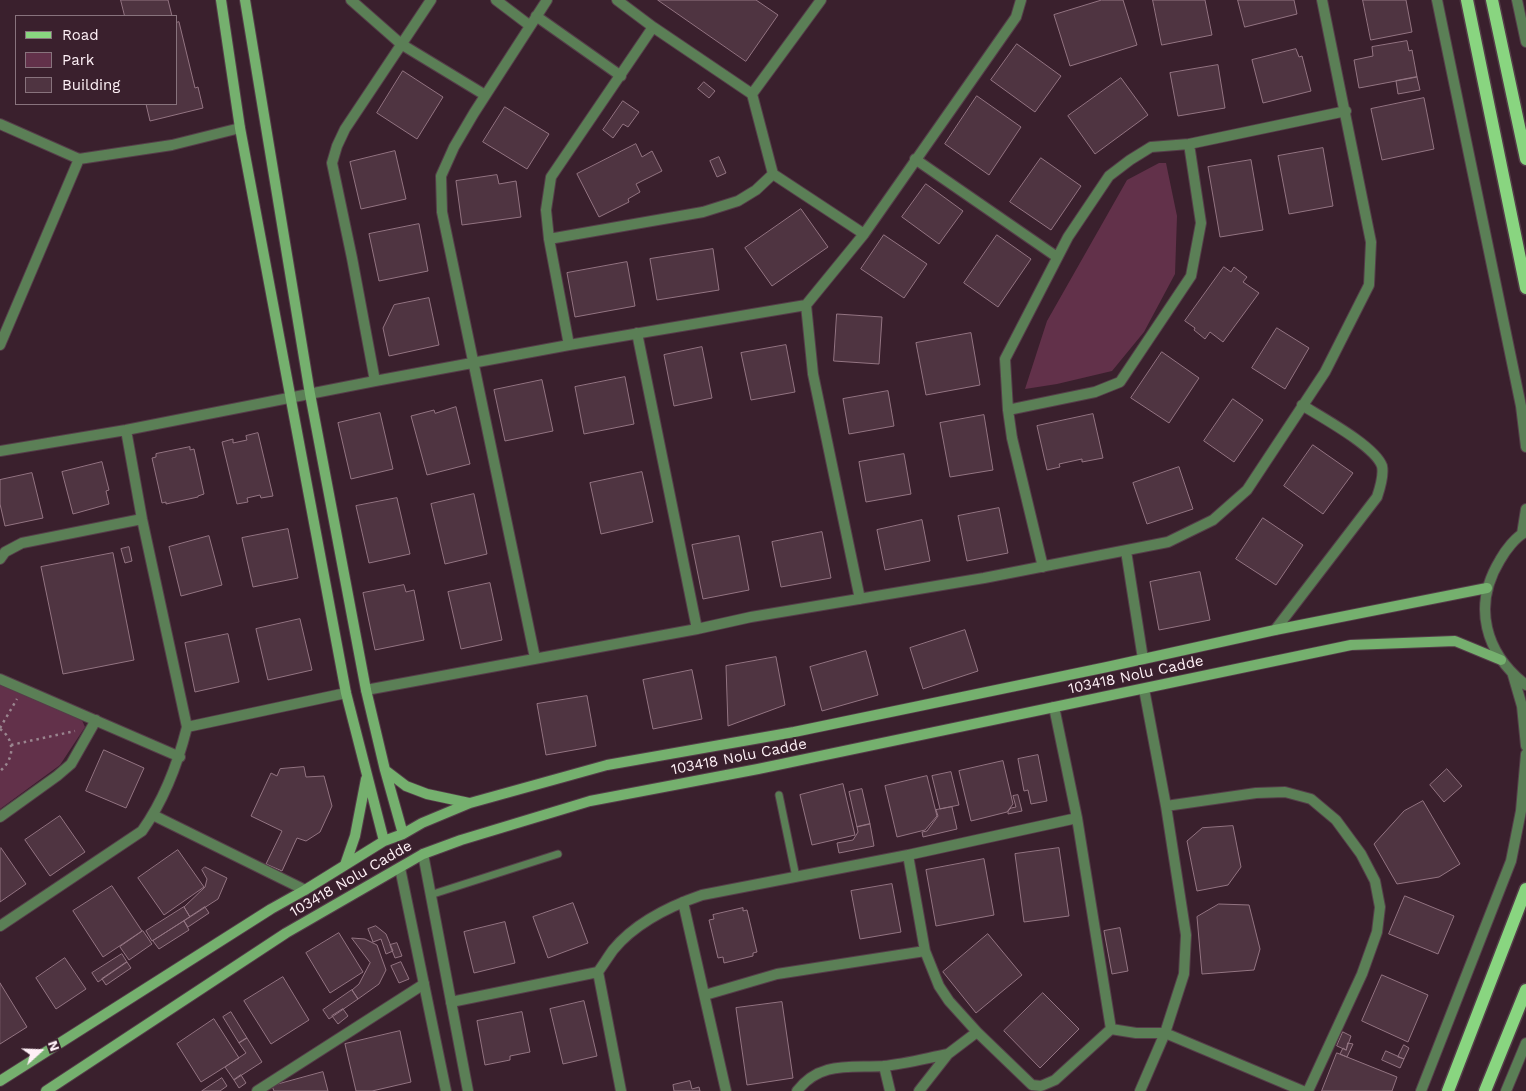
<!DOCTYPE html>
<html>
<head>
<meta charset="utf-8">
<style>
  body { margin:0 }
  #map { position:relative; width:1526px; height:1091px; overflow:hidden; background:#3a202d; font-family:"Work Sans",sans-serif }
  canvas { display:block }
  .legend { position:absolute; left:15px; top:15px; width:162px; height:90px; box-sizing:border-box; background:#3a202d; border:1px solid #88737d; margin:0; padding:6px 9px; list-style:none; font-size:15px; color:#fef0f6 }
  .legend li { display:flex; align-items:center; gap:10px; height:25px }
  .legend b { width:25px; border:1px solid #88737d }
  .north { position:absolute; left:15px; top:1026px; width:50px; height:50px; -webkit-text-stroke:4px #3a202d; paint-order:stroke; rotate:70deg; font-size:14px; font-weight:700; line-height:20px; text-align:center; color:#fef0f6 }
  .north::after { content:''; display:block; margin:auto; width:18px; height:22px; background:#fef0f6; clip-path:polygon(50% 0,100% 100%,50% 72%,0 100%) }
</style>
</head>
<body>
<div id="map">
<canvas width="1526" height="1091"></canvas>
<ul class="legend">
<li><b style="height:6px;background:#89d580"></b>Road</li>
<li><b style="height:14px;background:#62314a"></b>Park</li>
<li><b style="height:14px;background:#4f3441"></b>Building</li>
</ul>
<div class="north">N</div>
</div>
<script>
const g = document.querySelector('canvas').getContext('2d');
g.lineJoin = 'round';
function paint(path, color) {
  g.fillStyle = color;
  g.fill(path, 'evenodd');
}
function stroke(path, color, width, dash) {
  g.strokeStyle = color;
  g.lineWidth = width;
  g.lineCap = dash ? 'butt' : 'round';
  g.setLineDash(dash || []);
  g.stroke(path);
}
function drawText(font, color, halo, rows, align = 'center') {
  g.font = font + ' "Work Sans",sans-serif';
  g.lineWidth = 4.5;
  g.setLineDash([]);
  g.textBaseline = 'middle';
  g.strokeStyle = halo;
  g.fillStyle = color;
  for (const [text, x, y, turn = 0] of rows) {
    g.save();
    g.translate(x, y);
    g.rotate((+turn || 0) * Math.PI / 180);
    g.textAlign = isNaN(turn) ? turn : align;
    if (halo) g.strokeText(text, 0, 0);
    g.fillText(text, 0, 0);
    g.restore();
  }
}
paint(new Path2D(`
  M1159 163H1166L1177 216 1175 274 1144 332 1112 371 1057 384 1025 389 1047 321 1127 180Z
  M0 683 81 718 85 727 60 765 0 809Z`), '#62314a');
const building = new Path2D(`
  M121 0H168L172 16H125Z
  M658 0H756L778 15 746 61Z
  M1102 0H1123L1137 45 1070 66 1054 15Z
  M1153 0H1205L1212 35 1162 45Z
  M1238 0H1294L1297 14 1245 27Z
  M1363 0H1406L1412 32 1371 40Z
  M179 22 195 88 198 87 203 108 150 121 146 104H176V23Z
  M1407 41 1409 51 1412 50 1417 77 1359 88 1354 60 1373 56 1372 47Z
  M1017 44 1061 76 1035 112 991 80Z
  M1296 49 1299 57 1302 56 1311 91 1263 103 1252 60Z
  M1218 65 1225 108 1178 116 1170 73Z
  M403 71 443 97 417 139 377 113Z
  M1417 77 1420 90 1398 94 1396 81Z
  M1121 78 1148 115 1095 154 1068 116Z
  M704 82 715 91 709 98 698 89Z
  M977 96 1021 127 989 175 945 144Z
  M1424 98 1434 149 1382 160 1371 109Z
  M623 101 639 112 628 127 623 124 613 138 603 130Z
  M505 107 549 134 527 169 483 142Z
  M636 144 642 157 652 151 662 171 636 184 640 192 628 199 629 202 599 217 577 174Z
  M1323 148 1333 206 1289 214 1278 156Z
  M395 151 406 199 361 209 350 162Z
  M719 157 726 173 717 177 710 161Z
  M1041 158 1081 186 1051 230 1010 202Z
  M1251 160 1263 230 1220 237 1208 167Z
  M497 175 499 184 516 181 521 217 462 225 456 181Z
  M926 184 963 211 939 244 902 217Z
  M801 209 828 247 772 286 745 248Z
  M419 224 428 271 379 281 369 234Z
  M884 235 927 264 904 298 861 269Z
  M997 235 1031 259 998 307 964 283Z
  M713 249 719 290 657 300 650 259Z
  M627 262 635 306 575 317 567 273Z
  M1224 267 1231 272 1234 267 1247 277 1243 282 1259 293 1223 342 1210 332 1205 339 1194 330 1195 328 1185 321Z
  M429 298 439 345 389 356 383 328 394 305Z
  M837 314 882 317 879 364 834 361Z
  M1277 328 1309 348 1285 389 1252 368Z
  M971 333 980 385 926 395 916 343Z
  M786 345 795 392 751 400 741 353Z
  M702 347 712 398 674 406 664 355Z
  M1162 352 1199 378 1169 423 1131 398Z
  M625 377 634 424 584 434 575 387Z
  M542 380 553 431 505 441 494 390Z
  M888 391 894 426 849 434 843 399Z
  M1233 399 1263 420 1234 462 1204 441Z
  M456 407 470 464 427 475 411 416 434 410 435 413Z
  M380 413 393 469 351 479 338 423Z
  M1093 414 1103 458 1082 462V459L1059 464 1060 467 1047 470 1037 426Z
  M984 415 993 470 950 477 940 423Z
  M258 433 273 496 261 498 260 495 247 498 248 502 237 504 222 442 233 439V443L247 440 246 436Z
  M1313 445 1353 473 1323 514 1284 486Z
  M190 447V450L194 449 204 494 198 496V497L166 504V502L162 503 152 458 156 457V454Z
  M904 454 911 494 866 502 859 462Z
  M102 462 109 490 106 491 109 504 73 514 62 472Z
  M1179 467 1193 509 1147 524 1133 483Z
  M642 472 653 522 601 534 590 483Z
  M32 473 43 518 5 526 0 504V480Z
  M474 494 487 554 445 564 431 504Z
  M397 498 410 554 369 563 356 506Z
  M999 508 1008 553 967 561 958 516Z
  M1263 518 1303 545 1276 585 1236 559Z
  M922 520 930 561 885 570 877 530Z
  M288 529 298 578 253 587 242 538Z
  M822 532 831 578 781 587 772 542Z
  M209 536 222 585 181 596 169 547Z
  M739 536 749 590 703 599 692 545Z
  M129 547 132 561 125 563 121 549Z
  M113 553 134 660 63 674 41 567Z
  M1200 572 1210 620 1159 630 1150 582Z
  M490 583 502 640 461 649 448 592Z
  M404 585 406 592 414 590 424 640 375 650 363 593Z
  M300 619 312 670 268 680 256 629Z
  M965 630 978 671 923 689 910 648Z
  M228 634 239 682 195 692 185 643Z
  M866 651 878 695 822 711 810 667Z
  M776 657 785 705 728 726 726 666Z
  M692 670 702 719 653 729 643 680Z
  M587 696 596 746 546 755 537 704Z
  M104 750 144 768 126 808 86 791Z
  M1038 755 1047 801 1031 804 1028 790 1024 791 1018 759Z
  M1003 761 1013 804 1007 812 971 821 959 771Z
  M304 767 306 777 324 776 332 806 320 832 306 841 297 838 282 871 266 864 282 831 251 816 271 773 277 776 280 769Z
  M1447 769 1462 786 1444 802 1430 785Z
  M951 772 959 805 940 809 932 776Z
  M927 776 937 816 925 830 897 837 885 786Z
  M843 784 855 835 812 845 800 795Z
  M862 789 870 824 857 827 849 792Z
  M1018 795 1022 811 1008 814V811L1011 808 1016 807 1013 796Z
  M1423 801 1460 864 1439 877 1397 884 1374 844 1404 811Z
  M952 807 957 829 923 837 922 832 927 831 938 816 936 810Z
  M60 816 85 852 50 876 25 840Z
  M870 824 874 846 839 853 837 843 853 840 858 832 857 827Z
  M1233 826 1241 867 1228 885 1197 891 1187 841 1202 828Z
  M1 848 26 884 0 902V849Z
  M1059 848 1069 916 1024 922 1015 854Z
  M178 850 204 887 164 915 138 878Z
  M984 859 994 915 936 926 926 870Z
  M205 867 227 878 218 899 190 917 184 907 205 887 207 879 202 870Z
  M892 884 901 932 860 939 851 891Z
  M112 886 142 931 103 957 73 911Z
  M1405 896 1454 916 1438 954 1389 934Z
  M573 903 588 943 548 958 533 917Z
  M1219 904 1249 905 1260 949 1254 970 1202 974 1197 917Z
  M184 907 190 917 152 941 146 931Z
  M205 907 209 913 188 927 184 921Z
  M743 908V911L747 910 757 952 753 953V956L724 963 723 957 718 958 709 920 714 919 713 915Z
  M184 921 189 930 159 949 153 941Z
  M505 922 515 963 474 973 464 932Z
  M376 926 386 934 393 951 386 954 381 939 373 942 368 929Z
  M1120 928 1128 971 1112 974 1104 931Z
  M143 931 152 944 129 960 120 947Z
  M339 933 363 972 330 993 306 953Z
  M988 934 1022 975 976 1013 943 972Z
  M352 938 365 939 377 945 386 970 379 984 358 999 352 990 359 984 370 963Z
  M397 943 402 956 395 958 390 945Z
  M122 954 127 962 98 982 92 973Z
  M65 958 86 989 56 1009 36 978Z
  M127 962 131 968 106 985 102 979Z
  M401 962 409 979 399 983 391 966Z
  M1382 975 1428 995 1408 1042 1362 1021Z
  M283 977 309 1020 271 1044 244 1001Z
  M0 983 27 1027 0 1044Z
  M352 990 358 999 329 1019 323 1010Z
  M1043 993 1079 1029 1040 1068 1004 1031Z
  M584 1001 597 1056 563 1064 550 1009Z
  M782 1002 793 1078 747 1085 736 1008Z
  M343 1009 348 1016 338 1024 332 1016Z
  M231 1012 247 1038 239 1043 223 1017Z
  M522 1012 530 1052 510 1056V1060L485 1065 477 1021Z
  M214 1019 239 1058 201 1082 177 1044Z
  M400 1031 411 1082 372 1091H356L345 1044Z
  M1343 1032 1351 1036 1346 1050 1337 1046Z
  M247 1038 262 1062 234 1080 225 1067 246 1053 239 1043Z
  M1348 1043 1353 1044 1347 1057 1340 1054 1343 1048 1346 1050Z
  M1404 1045 1409 1048 1404 1059 1398 1057Z
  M1386 1051 1404 1059 1400 1068 1382 1060Z
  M1337 1053 1397 1077 1392 1091H1322Z
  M323 1072 328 1091H274L272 1086Z
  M241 1075 246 1083 239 1088 234 1080Z
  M222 1078 227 1086 220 1091H202Z
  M690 1081 692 1089 699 1087 700 1091H674L673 1085Z`);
paint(building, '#4f3441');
stroke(building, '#937482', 1);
const service = new Path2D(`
  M779 795 796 877
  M430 895 558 854`);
const minor = new Path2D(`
  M351 0 401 44 485 95
  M496 0 529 25
  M617 0 653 27 752 94
  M821 0 752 94 773 174 864 234
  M536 16 621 76
  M0 124 79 159
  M915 159 1057 257
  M549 239 703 212 738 201 756 190 773 174
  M806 305 813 374 860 599
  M637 333 697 629
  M0 345 79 159 172 145 240 128
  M569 345 549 239 546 210 551 177 653 27
  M375 381 352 258 332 163 337 146 345 129 431 0
  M1008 410 1095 392 1120 382 1191 276 1201 223 1189 144
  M0 451 126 430 375 381 569 345 806 305 864 234 1016 17 1021 0
  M1126 551 1143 659
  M0 559 5 552 22 543 142 519
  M1043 567 1012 438 1008 410 1005 359 1068 237 1109 176 1130 160 1151 147 1189 144 1346 111
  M1275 630 1377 497C1380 488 1384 475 1382 466 1375 446 1321 417 1302 405
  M535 658 442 212 441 176 454 147 474 113 547 0
  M0 679 180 757
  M366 690 697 629 751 617 984 578 1168 542 1213 520 1247 490 1325 372 1369 285 1371 242 1322 0
  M187 727 346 693
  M1166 806 1256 793 1285 792 1311 799 1336 820 1361 854 1375 881 1380 907 1377 932 1362 974 1308 1091
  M153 815 305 890
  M0 817 57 776 71 764 96 720
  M908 855 925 951 939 986 949 1001 977 1032 1032 1085 1041 1086 1055 1080 1111 1029 1077 818 1054 707
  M683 902 726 1091
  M0 926 142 831C164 800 178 763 187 727L142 519 126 430
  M598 972 621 1091
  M705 995 777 974 925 951
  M451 1002 598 972C603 965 608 957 613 950 635 923 670 906 702 895L908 855 1077 818
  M1111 1029 1136 1033H1165L1303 1091
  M884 1066 890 1091
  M257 1091 424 984
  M797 1091C820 1061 850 1068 883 1066 905 1064 927 1058 948 1054
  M919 1091 948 1054 977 1032
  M1140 1091 1165 1033 1184 974 1186 935 1166 806 1144 689`);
const tertiary = new Path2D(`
  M1437 0 1521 406 1526 447
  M1517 0 1526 42
  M1526 532C1516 536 1505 551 1500 560 1472 606 1485 653 1526 685
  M1522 534 1526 509
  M1513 675 1522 706 1526 746
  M423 854 468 1091
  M400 868 446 1091
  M1421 1091 1511 861 1521 811 1526 754
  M1506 1091 1526 1043`);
const secondary = new Path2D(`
  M221 0 240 128 346 693 384 841
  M245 0 310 394 366 690 385 770 403 834
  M385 770 406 786 427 794 469 803
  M345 865 355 836 366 779
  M0 1081 271 909 305 890 384 841 403 834 422 823 470 803 607 765 794 732 1107 667 1275 630 1487 588
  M46 1091 286 933 423 854 461 840 590 801 758 769 1351 645 1455 641 1501 660`);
const primary = new Path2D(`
  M1467 0 1526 288
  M1492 0 1526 159
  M1448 1091 1526 889
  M1485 1091 1526 990`);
stroke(service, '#553d49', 9);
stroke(minor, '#553d49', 12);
stroke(tertiary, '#553d49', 12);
stroke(secondary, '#553d49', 12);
stroke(primary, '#553d49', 15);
stroke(new Path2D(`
  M0 728 17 699
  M0 729C16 740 14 760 0 771
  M11 745 75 731`), '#9a858f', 2.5, [2.5, 4]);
stroke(service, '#5b7f56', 7);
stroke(minor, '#5b7f56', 10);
stroke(tertiary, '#5b7f56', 10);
stroke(secondary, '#75b06e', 10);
stroke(primary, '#89d580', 12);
drawText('15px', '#fef0f6', '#3a202d', [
  ["103418 Nolu Cadde",1136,675,-12],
  ["103418 Nolu Cadde",739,757,-11],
  ["103418 Nolu Cadde",351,879,-30]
]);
</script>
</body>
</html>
